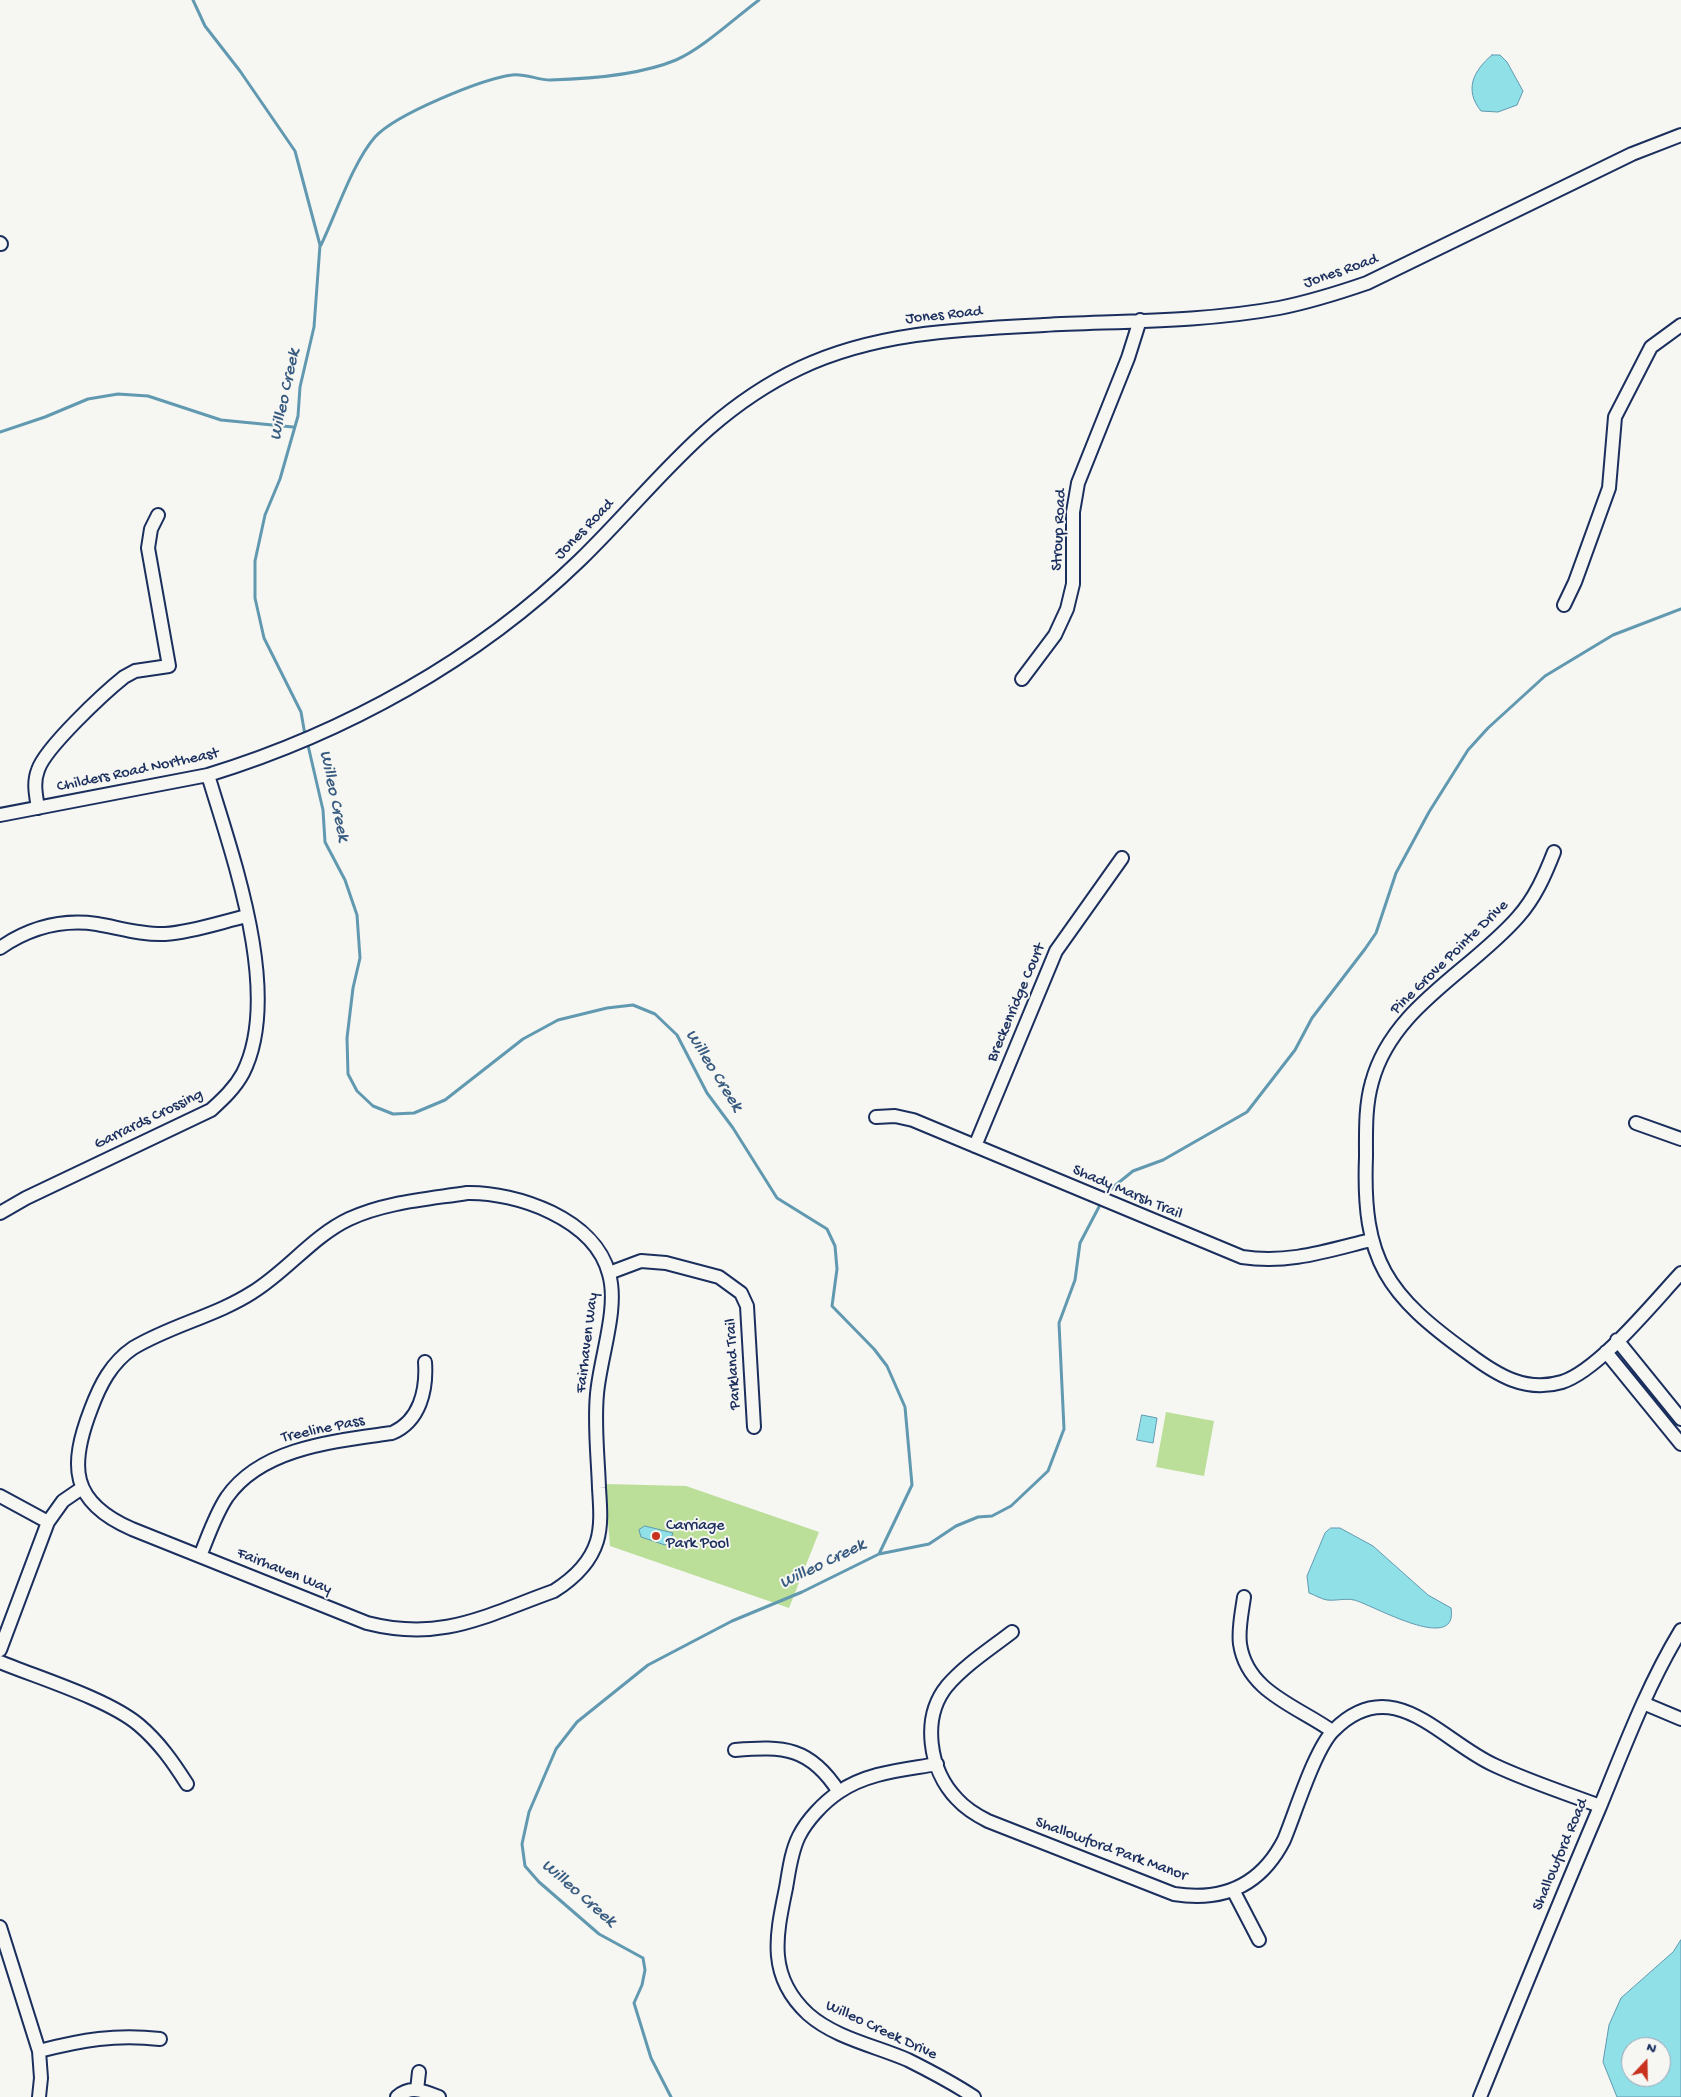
<!DOCTYPE html>
<html>
<head>
<meta charset="utf-8">
<style>
  body { margin:0 }
  #map { position:relative; width:1681px; height:2097px; overflow:hidden; background:#f6f6f2; font-family:"Gochi Hand",sans-serif }
  canvas { display:block }
  .north { position:absolute; left:1621px; top:2037px; width:50px; height:50px; box-sizing:border-box; background:#f6f6f2; border:1px solid #9ea6b7; border-radius:50%; rotate:21deg; font-size:14px; font-weight:700; line-height:20px; text-align:center; color:#1b2f5e }
  .north::after { content:''; display:block; margin:auto; width:18px; height:22px; background:#c8321e; clip-path:polygon(50% 0,100% 100%,50% 72%,0 100%) }
</style>
</head>
<body>
<div id="map">
<canvas width="1681" height="2097"></canvas>
<div class="north">N</div>
</div>
<script>
const g = document.querySelector('canvas').getContext('2d');
g.lineJoin = 'round';
function paint(path, color) {
  g.fillStyle = color;
  g.fill(path, 'evenodd');
}
function stroke(path, color, width, dash) {
  g.strokeStyle = color;
  g.lineWidth = width;
  g.lineCap = dash ? 'butt' : 'round';
  g.setLineDash(dash || []);
  g.stroke(path);
}
function drawText(font, color, halo, rows, align = 'center') {
  g.font = font + ' "Gochi Hand",sans-serif';
  g.lineWidth = 4;
  g.setLineDash([]);
  g.textBaseline = 'middle';
  g.strokeStyle = halo;
  g.fillStyle = color;
  for (const [text, x, y, turn = 0] of rows) {
    g.save();
    g.translate(x, y);
    g.rotate((+turn || 0) * Math.PI / 180);
    g.textAlign = isNaN(turn) ? turn : align;
    if (halo) g.strokeText(text, 0, 0);
    g.fillText(text, 0, 0);
    g.restore();
  }
}
paint(new Path2D(`
  M1166 1412 1214 1421 1204 1476 1156 1467Z
  M605 1484 686 1486 819 1532 789 1608 610 1546Z`), '#bbdf99');
const water = new Path2D(`
  M1492 55H1500L1507 62 1523 91 1517 105 1498 112 1481 111C1464 90 1473 71 1492 55Z
  M1142 1415 1157 1418 1153 1443 1137 1440Z
  M645 1526 673 1533 669 1543 665 1545 641 1537 639 1530Z
  M1331 1528H1340L1373 1546 1428 1595 1451 1608C1459 1656 1369 1603 1354 1600 1345 1598 1336 1601 1327 1600 1321 1599 1315 1595 1309 1593L1307 1576 1325 1533Z
  M1681 1940V2097H1617L1603 2062 1609 2025 1621 1998 1673 1952ZM1631 2047H1661V2077H1631Z`);
paint(water, '#8fe0e7');
stroke(water, '#6199b0', 1);
stroke(new Path2D(`
  M193 0 205 26 240 71 295 151 320 245 314 327 300 387 298 416 280 479 265 515 255 561V598L264 638 301 712 305 735
  M321 245C336 214 353 162 375 137 396 114 482 79 512 75 524 73 538 80 550 80 589 79 640 75 676 60 702 49 736 17 759 0
  M0 432 45 417 88 399 118 394 148 396 221 420 293 427
  M307 741 323 810 325 842 345 880 357 915 360 958 353 988 347 1038 348 1074 357 1091 373 1106 393 1114 414 1113 445 1100 523 1039 558 1020 607 1008 633 1005 655 1014 677 1035 707 1093 733 1128 777 1198 827 1229 835 1246 837 1269 832 1306 874 1349 887 1366 905 1407 912 1485 879 1554 802 1592 732 1621 648 1665 577 1722 556 1749 529 1812 522 1844 525 1866 539 1882 599 1934 643 1958 645 1970 642 1985 634 2003 651 2058 671 2097
  M1104 1197 1107 1192 1133 1171 1163 1160 1247 1112 1295 1050 1312 1018 1365 949 1376 933 1396 873 1429 812 1468 750 1488 728 1545 676 1613 635 1681 609
  M879 1554 929 1544 956 1526 978 1517 992 1516 1011 1506 1048 1471 1064 1429 1059 1323 1075 1280 1080 1243 1101 1203`), '#6199b0', 3);
const minor = new Path2D(`
  M0 243 1 244
  M1564 605 1575 582 1609 488 1615 417 1651 347 1681 325
  M1022 679 1055 635 1067 609 1073 584V512L1078 483 1128 358 1140 320
  M38 808C36 795 33 783 38 770 45 748 104 693 124 677L135 671 169 666 148 548 151 529 158 515
  M0 815 208 775C345 733 477 660 580 560 654 488 703 414 800 368 876 332 962 329 1044 325 1122 321 1202 322 1279 308 1309 302 1338 293 1367 283L1632 154 1681 135
  M1554 852C1545 875 1535 898 1518 917 1470 972 1392 1007 1372 1082 1365 1106 1366 1132 1366 1157 1362 1261 1387 1295 1469 1354 1497 1375 1526 1393 1562 1382 1599 1370 1653 1303 1681 1273
  M0 948C29 928 62 919 97 924 120 928 142 935 165 934 193 932 221 922 247 916
  M876 1117 895 1116 913 1120 1242 1257C1289 1264 1326 1251 1371 1240
  M1636 1123 1681 1139
  M975 1146 1056 951 1122 858
  M467 1193C517 1192 595 1219 609 1274 619 1308 600 1358 597 1394 594 1425 598 1457 599 1488 600 1505 602 1524 597 1541 590 1564 573 1579 554 1591 484 1616 442 1642 367 1623L132 1529C70 1502 69 1466 91 1409 100 1385 111 1363 133 1348 171 1325 216 1316 253 1292 287 1271 313 1236 349 1219 385 1202 429 1199 467 1193Z
  M0 1213 26 1198 211 1110C223 1099 235 1088 243 1073 283 994 232 855 208 775
  M609 1273 641 1261 666 1263 719 1277 741 1293 747 1306 754 1427
  M1617 1340 1681 1419
  M1606 1352 1681 1444
  M0 1496 48 1522
  M200 1556C208 1537 215 1515 227 1497 262 1447 336 1441 392 1433 420 1421 427 1390 425 1362
  M1244 1597C1242 1612 1238 1629 1240 1644 1247 1692 1297 1706 1332 1731
  M1012 1632C990 1649 965 1665 947 1686 921 1718 929 1770 957 1799 966 1809 976 1815 988 1821L1174 1894C1224 1902 1261 1885 1284 1840 1295 1814 1315 1748 1334 1730 1393 1671 1441 1741 1494 1765 1528 1781 1565 1793 1600 1806
  M0 1650 48 1522 63 1501 82 1488
  M0 1662C39 1678 108 1699 139 1725 159 1742 173 1762 187 1784
  M1643 1703 1681 1719
  M735 1750C784 1746 810 1747 839 1792
  M937 1764C904 1770 868 1772 839 1792 824 1802 807 1820 799 1836 791 1852 789 1871 786 1888 776 1936 767 1976 808 2014 835 2038 876 2046 908 2060 930 2071 953 2083 974 2097
  M1233 1890 1259 1940
  M0 1927 39 2051 41 2078 39 2097
  M39 2051C82 2040 115 2034 160 2039
  M417 2090 419 2072
  M397 2097C410 2085 424 2091 439 2097
  M1480 2097C1519 2001 1558 1905 1599 1809 1624 1748 1647 1686 1681 1630`);
stroke(minor, '#1b2f5e', 16);
stroke(minor, '#f6f6f2', 12);
for (const [x, y, r, color] of [
  [656,1536,5,"#c8321e"]
]) {
  const dot = new Path2D();
  dot.arc(x, y, r, 0, 2 * Math.PI);
  g.fillStyle = color;
  g.fill(dot);
  stroke(dot, '#f6f6f2', 2);
}
drawText('16px', '#1b2f5e', '#f6f6f2', [
  ["Jones Road",1341,272,-19],
  ["Jones Road",944,316,-6],
  ["Jones Road",585,530,-46],
  ["Stroup Road",1060,530,-87],
  ["Childers Road Northeast",138,771,-12],
  ["Pine Grove Pointe Drive",1450,958,-44],
  ["Breckenridge Court",1017,1003,-67],
  ["Garrards Crossing",149,1120,-26],
  ["Shady Marsh Trail",1127,1193,23],
  ["Fairhaven Way",588,1343,-83],
  ["Parkland Trail",734,1364,-93],
  ["Treeline Pass",323,1430,-12],
  ["Fairhaven Way",284,1572,22],
  ["Shallowford Park Manor",1111,1850,20],
  ["Shallowford Road",1561,1855,-67],
  ["Willeo Creek Drive",881,2031,25]
]);
drawText('16px', '#1b2f5e', '#f6f6f2', [
  ["Carriage",666,1527],
  ["Park Pool",666,1545]
], 'left');
drawText('italic 18px', '#385b80', '#f6f6f2', [
  ["Willeo Creek",286,395,-78],
  ["Willeo Creek",333,796,78],
  ["Willeo Creek",713,1071,58],
  ["Willeo Creek",823,1565,-26],
  ["Willeo Creek",578,1894,41]
]);
</script>
</body>
</html>
